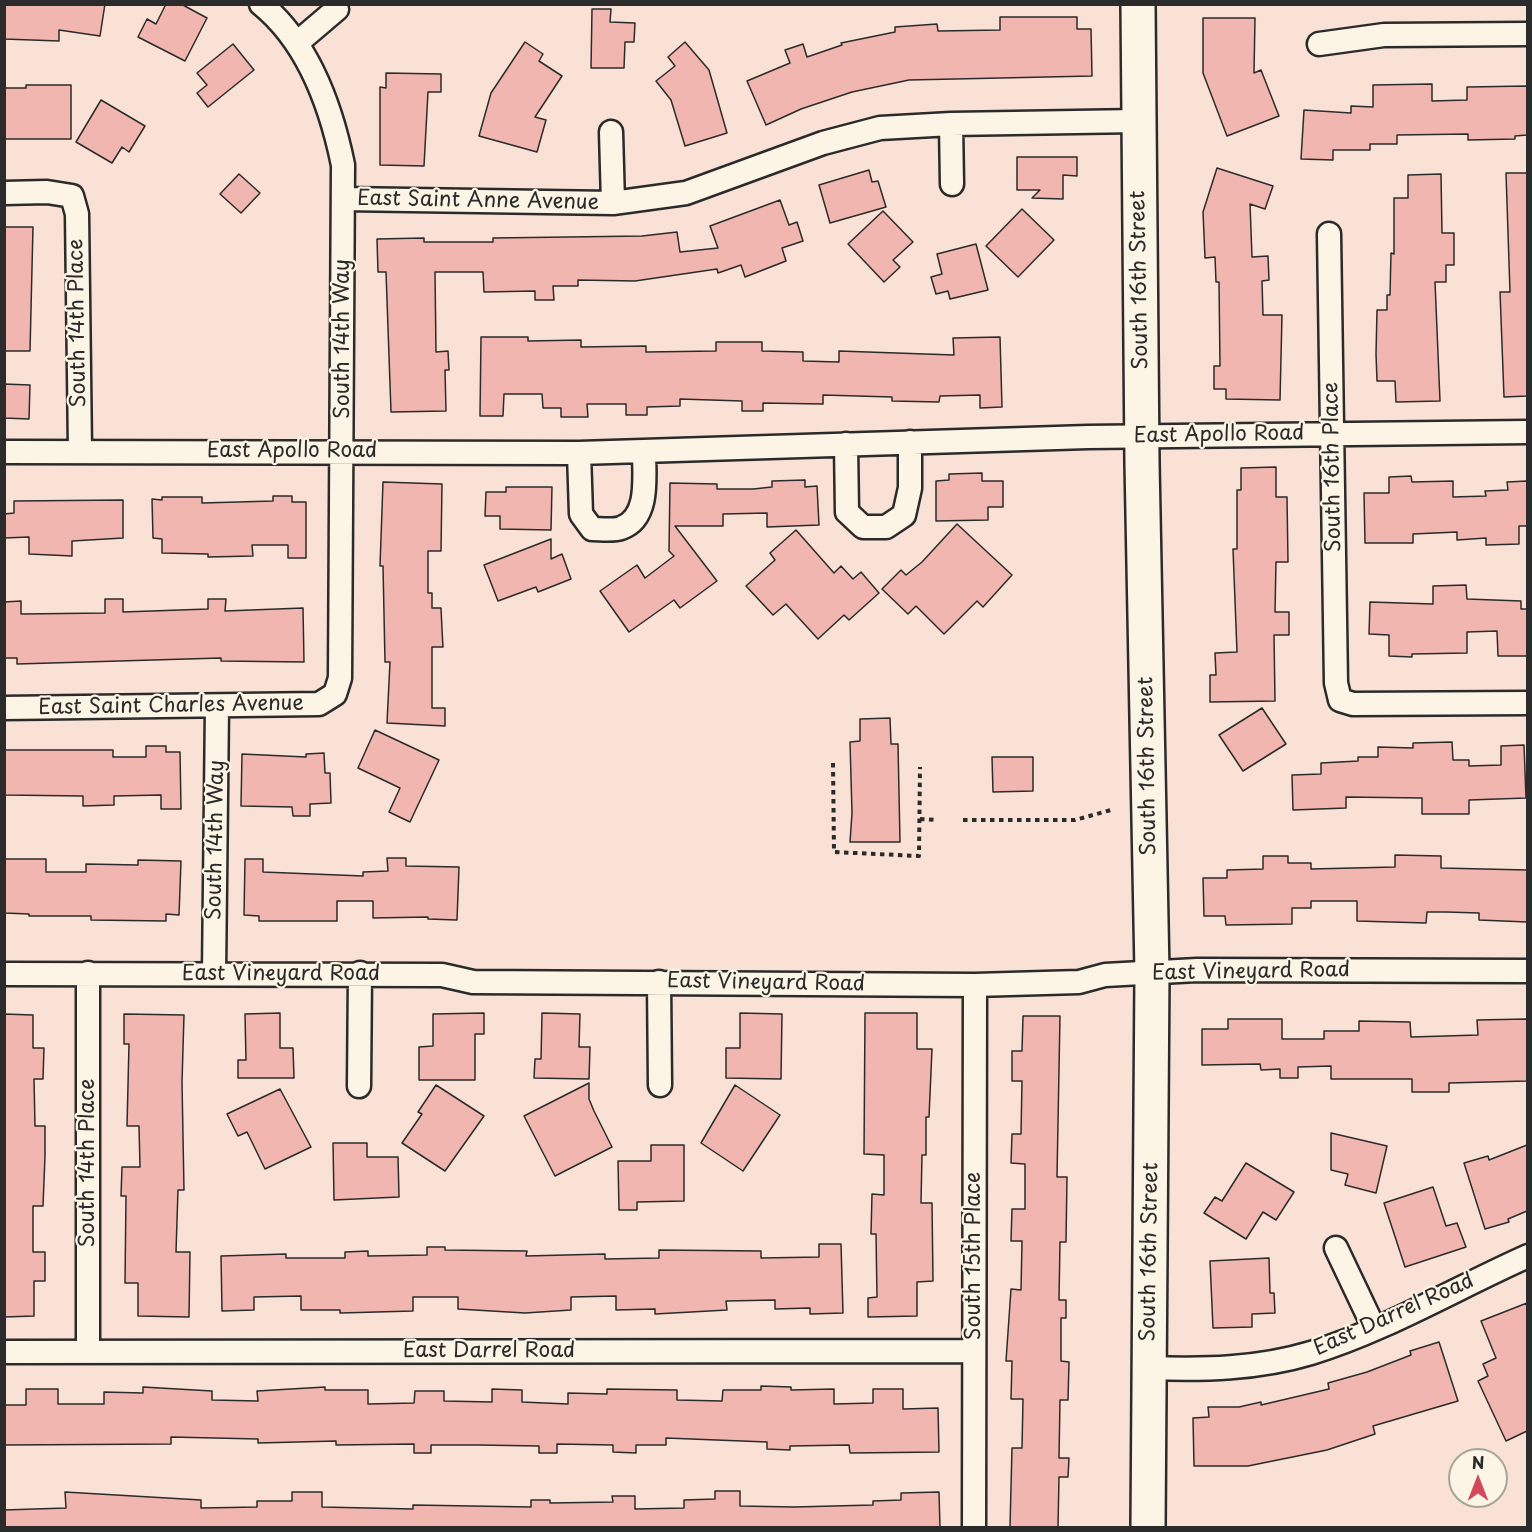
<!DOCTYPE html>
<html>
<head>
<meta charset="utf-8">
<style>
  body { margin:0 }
  #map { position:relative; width:1532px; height:1532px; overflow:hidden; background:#f9e2d5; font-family:"Playpen Sans",sans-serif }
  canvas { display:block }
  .frame { position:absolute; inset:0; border:6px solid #2b2b2b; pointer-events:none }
  .north { position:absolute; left:1448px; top:1448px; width:60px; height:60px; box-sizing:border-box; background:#fcf5e5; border:2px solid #a8a49b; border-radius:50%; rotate:0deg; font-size:16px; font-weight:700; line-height:24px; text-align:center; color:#2b2b2b }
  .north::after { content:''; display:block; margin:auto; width:21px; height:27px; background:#d1495b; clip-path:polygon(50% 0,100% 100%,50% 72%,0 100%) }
</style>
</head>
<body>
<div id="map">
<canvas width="1532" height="1532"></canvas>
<div class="frame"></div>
<div class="north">N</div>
</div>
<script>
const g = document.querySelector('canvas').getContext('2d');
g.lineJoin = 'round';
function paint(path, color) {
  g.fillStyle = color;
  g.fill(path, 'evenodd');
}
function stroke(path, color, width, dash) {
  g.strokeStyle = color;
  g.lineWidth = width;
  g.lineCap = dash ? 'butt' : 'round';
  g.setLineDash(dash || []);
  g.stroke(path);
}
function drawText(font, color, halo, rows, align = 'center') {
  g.font = font + ' "Playpen Sans",sans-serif';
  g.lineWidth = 4.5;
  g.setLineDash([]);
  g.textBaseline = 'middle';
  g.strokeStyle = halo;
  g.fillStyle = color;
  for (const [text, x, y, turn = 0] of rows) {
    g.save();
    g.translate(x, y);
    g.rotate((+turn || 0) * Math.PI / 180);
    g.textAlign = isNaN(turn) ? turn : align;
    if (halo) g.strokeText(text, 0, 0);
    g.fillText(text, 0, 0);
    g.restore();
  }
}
const building = new Path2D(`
  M4 4H105L100 36 59 30V41L4 39Z
  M166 4H181L207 18 185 61 138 37 147 19 156 24Z
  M592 9H611L610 22 635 23 634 42H625L624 68H591Z
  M1000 17H1077V29H1091L1092 76 909 80 852 92 801 109 766 125 747 81 790 63 785 50 803 44 807 57 842 45 841 43 895 32V27L937 24 938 31 1000 30Z
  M1203 18H1255L1254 73 1261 70 1279 116 1227 136 1203 73Z
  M525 42 543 54 539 61 562 76 535 117 546 120 537 152 479 136 491 93Z
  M685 42 709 70 727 133 685 146 671 100 656 81 675 66 668 57Z
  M233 44 254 70 208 107 197 93 207 85 197 73Z
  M386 73 441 74V92H428L424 166 380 165V87L386 88Z
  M1432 84V101L1467 100V87L1527 86V135L1515 136V139L1468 140V134L1397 135V144H1370V150H1333V160L1301 159 1304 110 1351 113V106L1373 107V85Z
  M26 85H71V139H4V88H26Z
  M101 100 145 126 129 152 122 147 112 163 76 142Z
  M1017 157H1077V176L1063 175V199L1032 198 1040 190H1017Z
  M1217 168 1273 186 1265 209 1250 204 1252 257 1268 256 1269 280 1262 281 1263 315H1282L1280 400 1226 399V389H1214V366H1220L1219 282H1216L1215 257 1205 258 1203 212Z
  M869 170 872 182 878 181 886 207 830 223 819 185Z
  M1506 173H1527V396L1504 397 1500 292H1510Z
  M239 174 260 193 241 213 220 194Z
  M1441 174 1442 233H1454V265H1446V282H1435L1440 401 1396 402 1395 381H1377L1376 354 1377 310H1387V295H1390L1391 253 1394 254V198H1408V175Z
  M780 200 789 225 797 222 803 241 782 248 786 261 745 277 741 265 718 273 717 269 635 281 578 280V286H553L554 300H535V291L484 292 483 272H435L436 352 448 351 449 370H445L446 411 391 412 386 272H378L377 239 424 238V242H493V238L642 236 677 232 680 252 718 248 710 226Z
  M1022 209 1054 240 1018 277 986 246Z
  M883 211 913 242 893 260 900 267 884 282 848 244Z
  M4 227H33L30 351H4Z
  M976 244 988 290 950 299 948 291 936 294 931 277 942 274 937 254Z
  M481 337H528V341L581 340V347L646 346V352L716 351V342H762V351L803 352V361L839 362V351L954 355 953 338 1000 337 1002 407 980 408V395L940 396 939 402 892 401V397L823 395V404L763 403V411H742V401L680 399V406L647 407V415H626V404H587L588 417H561V408H543L542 394H504L503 416H480Z
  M4 384 30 385 29 419 4 418Z
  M1276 467V497H1287L1288 562H1276L1275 612H1289V635H1274L1275 701 1210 702V675H1216L1215 653 1237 652 1233 549H1237V490H1241V468Z
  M982 473V481H1003V507H988V520L936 521V481L949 480V474Z
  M1411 476 1412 482 1453 481V497L1486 496 1485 491 1508 490 1507 482 1527 481V526H1519V544L1486 545V538L1457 540V532L1413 534V543H1365L1364 493H1389V477Z
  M805 480V487L817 486 819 525 767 527V513L723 514V526H675L717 581 680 608 674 600 629 632 600 591 637 565 645 578 674 556 669 551 670 483 717 484V489H753L772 487V481Z
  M383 482 442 484 441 551H428V593H432V608H441L442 629 443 647H432V708H445V726L387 723 390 662H385L383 566H380Z
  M506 487H552L551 530 500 529V516H485L486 492H506Z
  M273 496H292V502H306V558H288V545H252L253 556 208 557V554L162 553V539L153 538 152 499 162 500V497H202V503L273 501Z
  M123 500V538L72 541V556L29 554V537L4 538V514L14 513V501Z
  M957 524 1012 575 983 607 977 601 944 634 916 606 908 614 882 589 901 570 906 575 922 562Z
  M796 530 834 573 841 566 853 579 861 572 879 593 849 620 844 615 818 639 786 604 773 615 746 586 775 560 770 553Z
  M551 539V559L562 554 571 579 538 592 536 587 498 601 484 565Z
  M1466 585 1467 599 1521 601V609H1527V656H1498L1497 631 1467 632V653L1412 654V657L1389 656V635L1369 634 1370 602 1433 604V586Z
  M105 599H123V612L208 609V599H226L225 611 303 608 304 662 221 661V658L17 664V658H4V602L21 601V614L105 613Z
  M1262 708 1286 744 1243 771 1219 735Z
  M890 718 891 744H898L900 842H850L852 813 850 742 860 741V719Z
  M375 730 439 760 410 822 389 812 400 788 358 768Z
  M1452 742 1453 760H1469V766L1501 765V746L1524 745 1526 798 1469 800V814H1422V798L1346 797V808L1293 810 1292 775 1321 774V763L1358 761V757H1378V747L1413 748V743Z
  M146 746H166V752H180L181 809H161V795L114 796V805L83 806V796L4 795V750H113V757H146Z
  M324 753 325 773H330L331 803 310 804V816H293L292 807 241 806 242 754 306 757V754Z
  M992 757H1033V791L993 792Z
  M1395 855 1441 856V868L1527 870V922L1479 920V913L1446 912H1427L1426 923 1357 921V901H1311V908H1292V924L1226 925 1225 916H1204L1203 878H1227V870L1263 869V856H1288V863H1311V869L1395 867Z
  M387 858H406V866L459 867 457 920 428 919V917L373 918V901H337V921H259V916L244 915 245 859H263V872L363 876V872L388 871Z
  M4 859H46V872H86V864L138 865V860L181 861 179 915 166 914V921L91 920V916H29V914L4 913Z
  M280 1013V1048H293L294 1078H238V1060H246L245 1014Z
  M484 1013V1034H475V1080H419V1047L433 1046V1014Z
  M542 1013 580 1014 579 1047H590L589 1079 534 1078 535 1059H541Z
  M740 1013 782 1014 781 1079 726 1078V1048H740Z
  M865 1013H917V1049H932L929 1117H926V1155H922L921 1203H932L933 1281 917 1282V1316L868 1317V1298L877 1297 876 1234H871L872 1194 884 1195V1155L864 1154Z
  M4 1014 33 1015V1048H44L43 1079H34L35 1126H45V1156L43 1206H33V1252H45V1281H34V1316L4 1317Z
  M124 1014 184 1015 182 1082 184 1190H178L176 1252H190L189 1317 138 1316V1283H125L126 1196H121L122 1167H140L139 1126H127L129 1044H124Z
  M1023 1016H1060L1057 1177H1067L1066 1242H1060L1059 1300H1066V1318H1061V1361L1069 1362 1068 1400H1060L1059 1458H1069L1068 1477H1059L1058 1527H1010L1012 1448H1022L1023 1399H1011L1012 1361H1006L1011 1289 1021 1290 1022 1241H1011L1012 1209H1025V1164L1011 1163 1012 1134H1021L1022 1081H1012V1051H1022Z
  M1228 1019H1282V1039H1324V1031H1359V1021L1410 1022 1411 1037 1478 1035 1477 1020 1527 1019V1081L1449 1083V1092H1412V1079H1331V1066L1298 1067V1078H1280V1069L1261 1070 1260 1064 1202 1065V1029H1228Z
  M589 1083V1099L594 1111 612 1147 555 1176 524 1116Z
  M436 1085 484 1116 445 1171 402 1143 422 1114 418 1112Z
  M735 1085 780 1115 743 1171 701 1143Z
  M280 1089 311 1147 265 1169 247 1132 238 1136 227 1114Z
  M1331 1133 1387 1146 1376 1193 1345 1185 1348 1174 1331 1170Z
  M333 1143H367V1157H398L399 1197 334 1200Z
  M651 1145H684V1201L637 1202V1210H619L618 1161H651Z
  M1527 1145V1211L1508 1219 1509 1222 1485 1229 1464 1163 1488 1156 1489 1160Z
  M1246 1163 1294 1192 1276 1220 1263 1212 1246 1239 1204 1213 1215 1197 1222 1201Z
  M1433 1187 1446 1226 1457 1223 1466 1247 1405 1267 1384 1203Z
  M819 1244H841L843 1313 810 1314V1308L775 1309V1300L726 1301 727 1310 655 1314V1309L616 1310V1296L571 1297V1310L525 1313 458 1309V1297H413V1311L340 1313V1310H301V1296L254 1297V1310L222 1311 221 1256 286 1254V1258H345V1252L368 1251V1256L427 1255V1247H445V1250L527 1251 526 1256 605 1254V1259L659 1258V1250L761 1251V1258L819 1257Z
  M1269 1258 1270 1293H1274L1275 1313 1252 1314V1327L1213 1328 1210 1261Z
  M1527 1303V1431L1506 1441 1478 1381 1488 1376 1483 1364 1496 1358 1481 1321Z
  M1439 1342 1458 1401 1373 1426 1375 1434 1327 1450 1248 1466H1194L1193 1418 1209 1417 1208 1407H1239L1261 1402V1405L1329 1389 1328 1383 1367 1372 1411 1355 1410 1351Z
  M761 1386 791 1387V1390L834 1389V1404L873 1403V1389H903V1409L938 1408 939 1452 850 1453 849 1445 790 1446V1450L767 1449V1442L666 1438V1445H636V1453L613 1452V1445L557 1444V1453H539V1446L479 1445H431V1453H414V1444L336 1445V1441L258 1443V1439L171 1437V1444L4 1445V1405H26V1389H58V1404H104V1392L143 1393V1387L212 1391V1400L258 1401 257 1391 325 1387V1390H368V1404L414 1403 415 1391H444V1401L492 1402V1389L522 1390V1402L568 1404V1393L607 1394V1389L677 1390V1400L722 1401 723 1390H761Z
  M715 1491H740V1506L794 1507 873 1505V1501L901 1500V1493L939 1492 940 1527H4V1510L66 1508 65 1492 201 1500V1508L257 1507V1501H292V1492H322V1507L413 1509V1505L531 1507V1500H550V1503L613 1502 612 1496H635V1509L684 1508V1500L715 1499Z`);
paint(building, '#f1b6af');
stroke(building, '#2b2b2b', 1.5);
const street = new Path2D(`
  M297 43 337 9
  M1319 44 1384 35 1528 34
  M951 124 952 184
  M611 132 613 203
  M4 193 47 192 72 196 77 214 80 451
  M343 199 613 203 686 193 823 143 880 128 951 124 1138 121
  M1329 234 1336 683 1340 700 1353 704 1528 703
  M846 444 847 512 863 527H886L904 515 910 488V442
  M4 452 579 453 1088 437 1528 432
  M579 453 581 514 592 529C600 529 613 531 621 528 650 518 644 476 644 452
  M4 708 319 704 335 694 340 678 343 165C331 106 309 43 261 4
  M88 973V1352
  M4 974 442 975 473 982 975 985 1079 982 1105 975 1197 970 1528 971
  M214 974 217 706
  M659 982 660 1085
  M359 1086 360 973
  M1336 1248 1374 1328
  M4 1352 973 1351
  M1149 1368C1203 1370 1258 1369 1311 1353 1386 1330 1456 1288 1528 1256
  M974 1528 975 985`);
const secondary = new Path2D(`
  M1138 4 1142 463 1152 972 1148 1528`);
stroke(street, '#2b2b2b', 27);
stroke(secondary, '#2b2b2b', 38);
stroke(new Path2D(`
  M833 763 834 852 919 856 920 767
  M920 819 937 820
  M963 820H1075L1111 810`), '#2b2b2b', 4, [4.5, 4.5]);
stroke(street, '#fcf5e5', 22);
stroke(secondary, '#fcf5e5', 33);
drawText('21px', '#2b2b2b', '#fcf5e5', [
  ["East Saint Anne Avenue",478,201,1],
  ["South 16th Street",1140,280,-91],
  ["South 14th Place",78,323,-91],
  ["South 14th Way",343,339,-90],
  ["East Apollo Road",1219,435,-1],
  ["East Apollo Road",292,451],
  ["South 16th Place",1333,467,-91],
  ["East Saint Charles Avenue",171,706,-1],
  ["South 16th Street",1148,766,-91],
  ["South 14th Way",216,840,-89],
  ["East Vineyard Road",1251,972,-1],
  ["East Vineyard Road",281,974],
  ["East Vineyard Road",766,983,1],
  ["South 14th Place",88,1163,-90],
  ["South 16th Street",1150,1252,-89],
  ["South 15th Place",974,1256,-90],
  ["East Darrel Road",1394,1315,-24],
  ["East Darrel Road",489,1351]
]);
</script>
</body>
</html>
